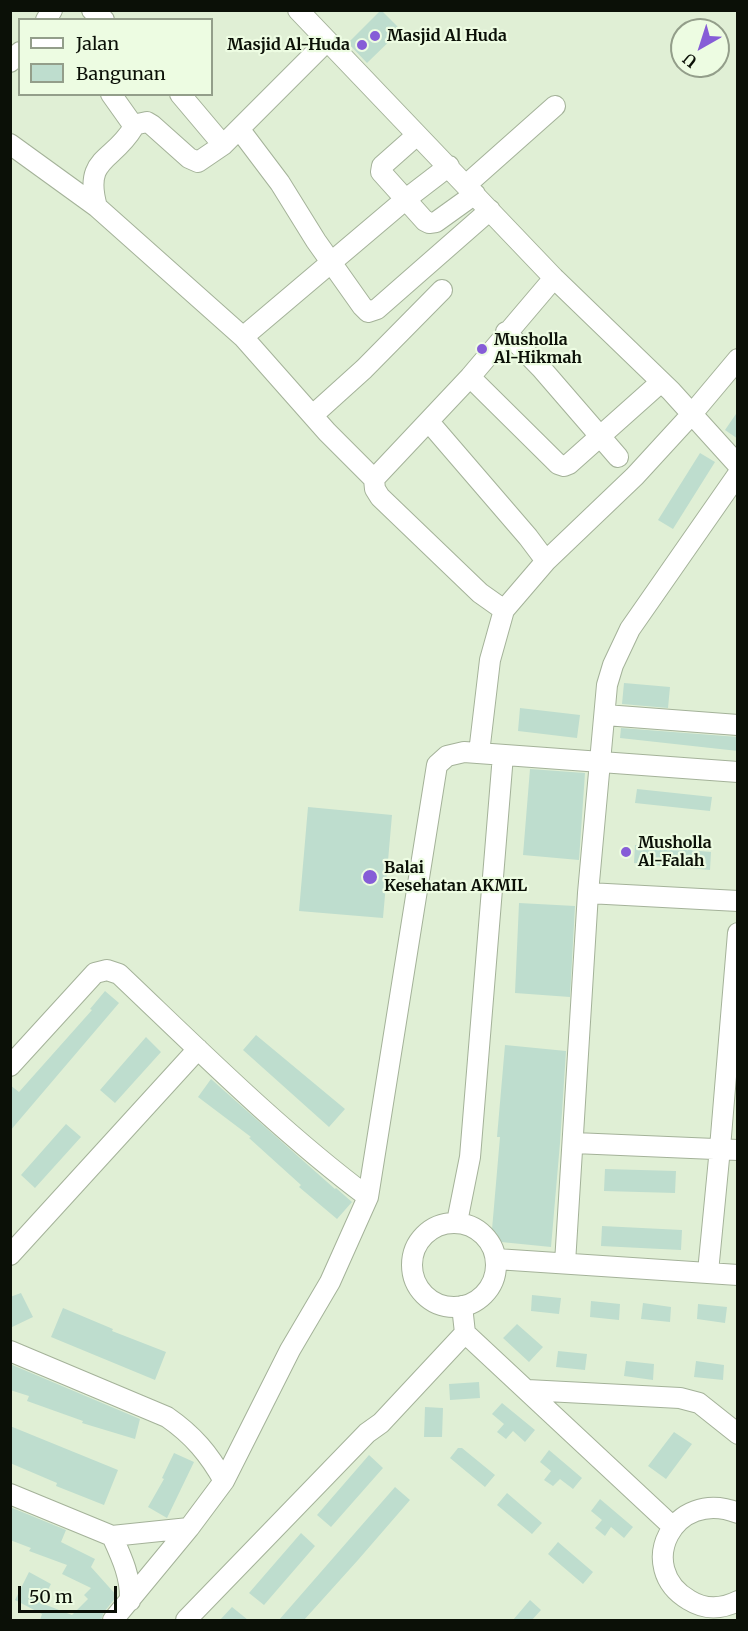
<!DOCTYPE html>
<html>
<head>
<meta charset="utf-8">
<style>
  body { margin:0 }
  #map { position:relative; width:748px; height:1631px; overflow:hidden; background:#e0efd5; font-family:Merriweather,serif }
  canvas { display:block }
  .frame { position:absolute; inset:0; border:12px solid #0b1007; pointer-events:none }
  .legend { position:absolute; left:18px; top:18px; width:195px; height:78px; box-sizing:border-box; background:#edfce2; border:2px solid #939e8a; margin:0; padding:8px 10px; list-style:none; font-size:18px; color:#0b1007 }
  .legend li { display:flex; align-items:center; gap:12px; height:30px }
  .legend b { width:30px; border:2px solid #939e8a }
  .north { position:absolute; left:670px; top:18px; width:60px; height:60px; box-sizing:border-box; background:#edfce2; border:2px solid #939e8a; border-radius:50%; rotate:219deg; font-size:16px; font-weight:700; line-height:24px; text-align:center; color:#0b1007 }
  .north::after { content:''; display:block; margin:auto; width:21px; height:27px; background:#865dd7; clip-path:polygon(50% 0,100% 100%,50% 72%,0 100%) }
  .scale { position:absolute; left:18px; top:1586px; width:99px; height:27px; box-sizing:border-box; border:3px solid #0b1007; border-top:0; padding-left:8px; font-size:18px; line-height:21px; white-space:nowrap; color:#0b1007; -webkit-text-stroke:4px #edfce2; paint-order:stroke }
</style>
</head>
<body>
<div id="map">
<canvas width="748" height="1631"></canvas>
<div class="frame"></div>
<ul class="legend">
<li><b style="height:8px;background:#fff"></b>Jalan</li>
<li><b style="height:16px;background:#beddce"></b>Bangunan</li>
</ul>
<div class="north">U</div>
<div class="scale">50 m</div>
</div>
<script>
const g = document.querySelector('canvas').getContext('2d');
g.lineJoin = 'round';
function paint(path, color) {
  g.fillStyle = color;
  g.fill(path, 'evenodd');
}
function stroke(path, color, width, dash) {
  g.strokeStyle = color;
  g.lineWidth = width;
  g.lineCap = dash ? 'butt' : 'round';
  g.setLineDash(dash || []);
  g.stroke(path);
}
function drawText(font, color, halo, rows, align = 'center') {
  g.font = font + ' Merriweather,serif';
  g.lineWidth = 4.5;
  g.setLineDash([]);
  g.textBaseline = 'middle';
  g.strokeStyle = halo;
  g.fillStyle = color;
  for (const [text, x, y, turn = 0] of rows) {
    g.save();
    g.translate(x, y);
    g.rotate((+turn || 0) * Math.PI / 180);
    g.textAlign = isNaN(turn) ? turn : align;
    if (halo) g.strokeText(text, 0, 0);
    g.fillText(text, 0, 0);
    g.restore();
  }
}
paint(new Path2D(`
  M381 10 401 30 367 63 348 43Z
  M738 411V439L725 430Z
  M700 453 715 462 673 529 658 520Z
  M624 683 670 687 668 708 622 704Z
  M520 708 580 715 577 738 518 731Z
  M621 728 738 737V751L620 738Z
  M530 769 585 773 579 860 523 855Z
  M637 789 712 797 710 811 635 803Z
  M308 807 392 815 383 918 299 911Z
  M635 845 711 852 710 870 634 863Z
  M519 903 575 906 570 997 515 993Z
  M105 991 119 1003 10 1131V1085L19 1092 92 1010 90 1009Z
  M256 1035 345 1109 329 1127 243 1050Z
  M146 1037 161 1052 115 1103 100 1090Z
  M505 1045 566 1051 560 1143 551 1247 491 1241 500 1137H497Z
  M211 1079 335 1189 336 1188 352 1202 337 1219 299 1187 301 1185 249 1138 251 1137 198 1097Z
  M66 1124 81 1137 35 1188 21 1175Z
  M605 1169 676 1171 675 1193 604 1191Z
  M602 1226 682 1230 681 1250 601 1246Z
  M21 1293 33 1317 10 1328V1297Z
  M532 1295 561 1298 559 1314 531 1311Z
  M591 1301 620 1304 619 1320 590 1317Z
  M643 1303 671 1307 670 1322 641 1319Z
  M698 1304 727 1307 725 1323 697 1319Z
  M63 1308 113 1329 112 1331 166 1352 155 1380 51 1337Z
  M517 1324 543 1347 529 1362 503 1338Z
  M558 1351 587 1354 585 1370 556 1367Z
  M626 1361 654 1364 653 1380 624 1376Z
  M696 1361 724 1365 723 1380 694 1377Z
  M10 1364 140 1419 135 1439 82 1423 83 1421 27 1401 29 1396 10 1390Z
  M479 1382 480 1398 450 1400 449 1384Z
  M502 1403 535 1430 525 1442 513 1431 506 1439 497 1432 504 1424 492 1414Z
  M425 1407 443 1408 442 1437H424Z
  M10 1426 118 1470 104 1505 56 1486 57 1483 10 1463Z
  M674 1432 692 1444 666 1479 648 1466Z
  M458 1448H462L495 1475 485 1487 450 1458Z
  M549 1450 582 1478 573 1489 560 1479 553 1486 544 1480 551 1471 540 1462Z
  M174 1453 194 1462 167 1518 148 1507 164 1479 162 1478Z
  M369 1455 383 1468 331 1527 317 1515Z
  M395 1487 410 1500 358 1560 304 1620H279Z
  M507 1493 542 1523 532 1534 497 1505Z
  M600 1499 633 1527 624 1538 611 1527 605 1536 595 1528 602 1520 591 1511Z
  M10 1507 66 1530 61 1542 95 1559 91 1567 117 1596 104 1612 101 1620H40L42 1614 15 1600 29 1572 51 1584 41 1603 72 1615 88 1599 84 1595 91 1588 62 1574 67 1565 29 1551 31 1548 10 1540Z
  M301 1533 315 1546 264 1605 249 1593Z
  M558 1542 593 1572 583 1584 548 1554Z
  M530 1600 541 1610 532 1620H513Z
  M232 1607 248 1620H220Z`), '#beddce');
const minor = new Path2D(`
  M92 10 104 20
  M298 10 554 278 671 391 738 465
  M46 20 52 10
  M10 62 20 52
  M180 94 223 145 327 41
  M133 125 147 122 152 125 189 158 198 162 223 145
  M240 130 280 183 316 241 362 306 368 312 377 309 490 210
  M417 135 382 166 381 172 425 221 429 223 436 222 475 194
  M10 144 97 207 243 337 327 432 374 479 375 489 380 497 480 593 504 610
  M466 185 555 106
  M97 207C83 157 113 162 133 128V125L111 94
  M506 332 541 368 618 457
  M243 337 406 199 449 166
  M470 377 558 464 564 466 569 464 661 382
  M313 415 364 369 442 290
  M429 422 528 537 546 561
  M374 479 470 377 554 278
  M605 715 738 725
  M479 753 490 660 504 610 546 561 635 476 691 415 738 359
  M588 893 738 901
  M10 1066 95 973 107 970 119 974C199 1050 280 1131 368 1197
  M574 1143 738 1150
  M457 1222 470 1157 503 755
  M412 1265a42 42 0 1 1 84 0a42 42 0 1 1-84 0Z
  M10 1255 198 1049
  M496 1259 738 1275
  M565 1263 588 893 607 685 613 665 630 629 738 474
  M708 1272 720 1148 738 933
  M462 1306 465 1333 673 1527
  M10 1351 167 1417C193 1435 209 1454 224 1481
  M527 1390 680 1398 699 1403 738 1434
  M10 1494 112 1536 189 1528
  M738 1513C673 1487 634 1568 689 1600 705 1610 722 1609 738 1601
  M112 1536C122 1558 131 1577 130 1601
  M113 1620 189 1528 224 1481 290 1350 330 1282 368 1197 437 765 447 756 464 752 738 772
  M186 1620 367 1433 381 1423 465 1333`);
stroke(minor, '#a4b299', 22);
stroke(minor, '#fff', 20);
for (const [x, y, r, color] of [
  [375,36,6,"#865dd7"],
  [362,45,6,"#865dd7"],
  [482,349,6,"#865dd7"],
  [626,852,6,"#865dd7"],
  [370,877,8,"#865dd7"]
]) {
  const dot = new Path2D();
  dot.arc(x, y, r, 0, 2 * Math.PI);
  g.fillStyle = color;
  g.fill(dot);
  stroke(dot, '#edfce2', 2);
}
drawText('bold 16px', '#0b1007', '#edfce2', [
  ["Masjid Al Huda",387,36],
  ["Masjid Al-Huda",350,45,"right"],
  ["Musholla",494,340],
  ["Al-Hikmah",494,358],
  ["Musholla",638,843],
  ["Al-Falah",638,861],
  ["Balai",384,868],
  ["Kesehatan AKMIL",384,886]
], 'left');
</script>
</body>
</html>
